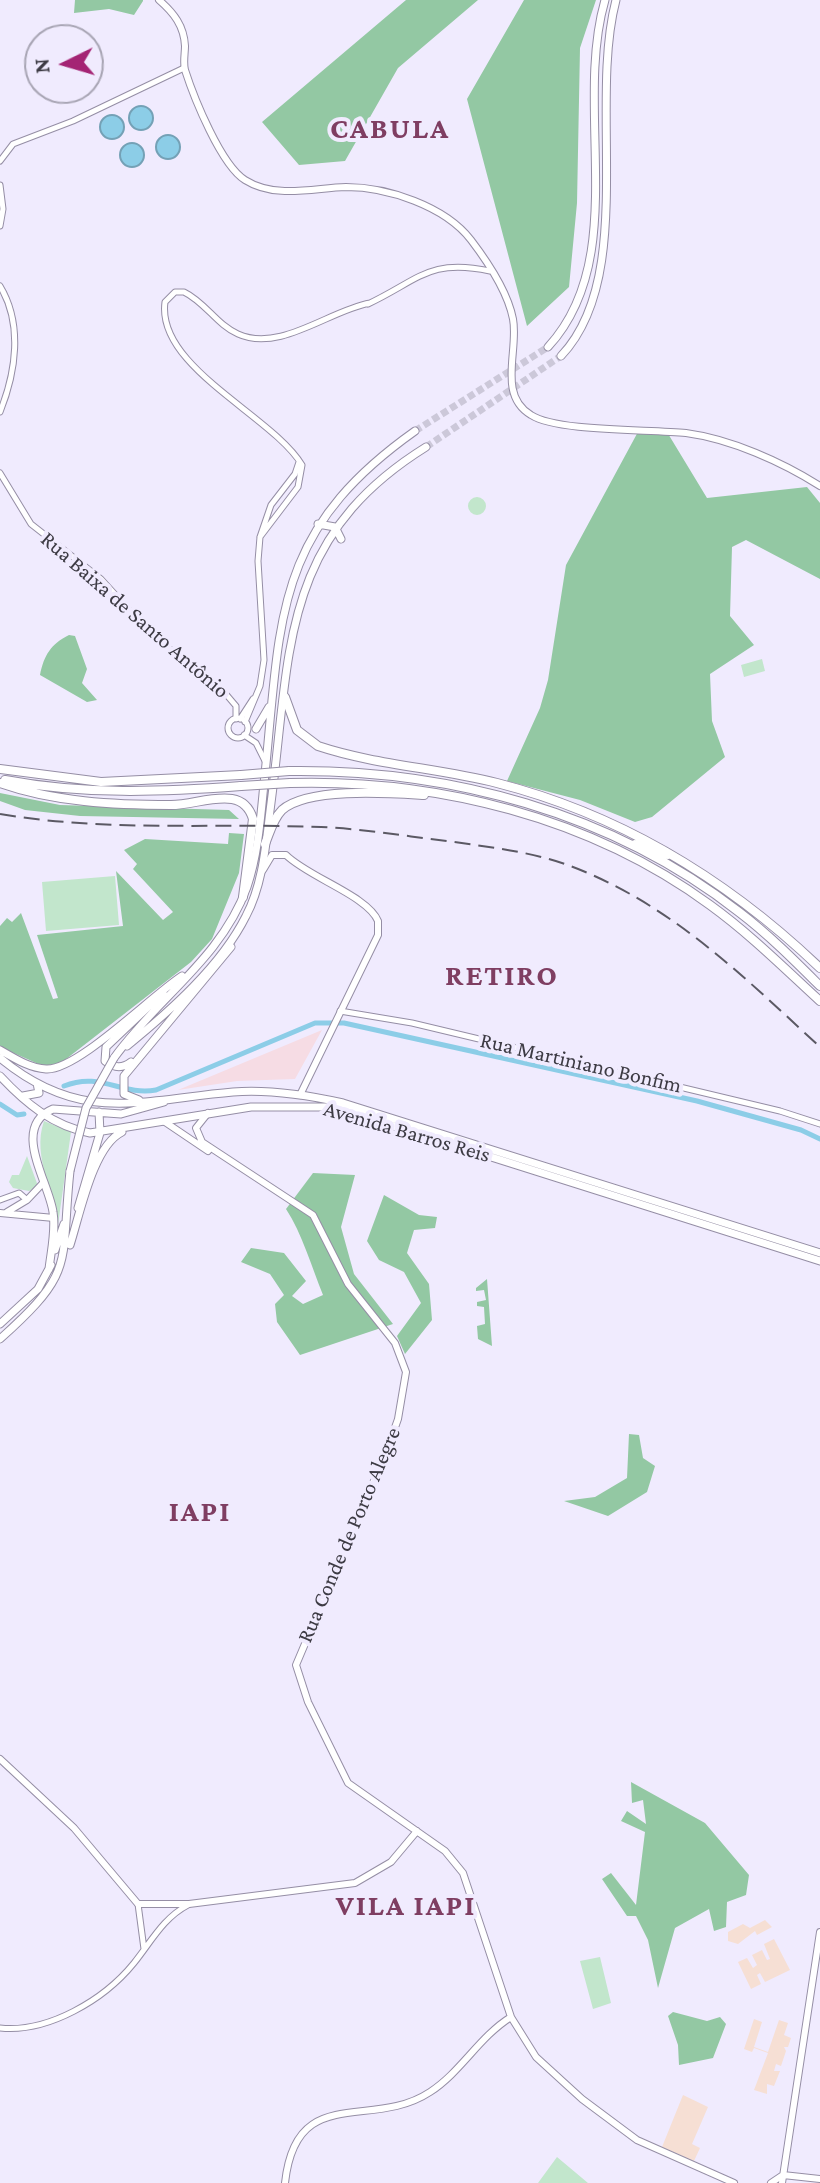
<!DOCTYPE html>
<html>
<head>
<meta charset="utf-8">
<style>
  body { margin:0 }
  #map { position:relative; width:820px; height:2183px; overflow:hidden; background:#f0ebfe; font-family:"Crimson Pro",serif }
  canvas { display:block }
  .north { position:absolute; left:24px; top:24px; width:80px; height:80px; box-sizing:border-box; background:#f0ebfe; border:2px solid #a8a5b4; border-radius:50%; rotate:265deg; font-size:22px; font-weight:700; line-height:32px; text-align:center; color:#3d3b44 }
  .north::after { content:''; display:block; margin:auto; width:28px; height:36px; background:#a42474; clip-path:polygon(50% 0,100% 100%,50% 72%,0 100%) }
</style>
</head>
<body>
<div id="map">
<canvas width="820" height="2183"></canvas>
<div class="north">N</div>
</div>
<script>
const g = document.querySelector('canvas').getContext('2d');
g.lineJoin = 'round';
function paint(path, color) {
  g.fillStyle = color;
  g.fill(path, 'evenodd');
}
function stroke(path, color, width, dash) {
  g.strokeStyle = color;
  g.lineWidth = width;
  g.lineCap = dash ? 'butt' : 'round';
  g.setLineDash(dash || []);
  g.stroke(path);
}
function drawText(font, color, halo, rows, align = 'center') {
  g.font = font + ' "Crimson Pro",serif';
  g.lineWidth = 8;
  g.setLineDash([]);
  g.textBaseline = 'middle';
  g.strokeStyle = halo;
  g.fillStyle = color;
  for (const [text, x, y, turn = 0] of rows) {
    g.save();
    g.translate(x, y);
    g.rotate((+turn || 0) * Math.PI / 180);
    g.textAlign = isNaN(turn) ? turn : align;
    if (halo) g.strokeText(text, 0, 0);
    g.fillText(text, 0, 0);
    g.restore();
  }
}
paint(new Path2D(`
  M322 1030 295 1079 237 1081 178 1090Z`), '#f6dce4');
paint(new Path2D(`
  M765 1920 772 1927 757 1935 755 1931 738 1944 728 1941V1932L743 1924 750 1928Z
  M774 1939 790 1970 765 1982 760 1973 757 1975 761 1984 751 1989 738 1962 747 1958 753 1968 757 1965 752 1955 762 1950 767 1960 770 1959 764 1944Z
  M754 2019 762 2022 754 2047 768 2052 779 2020 788 2023 784 2035 791 2038 788 2047H784L786 2051 781 2066 776 2064 774 2071H780L774 2086 767 2084V2094L754 2090 768 2053 754 2048 752 2052 744 2049Z
  M683 2095 708 2107 692 2144 700 2148 694 2161 662 2147Z`), '#f6dfd4');
paint(new Path2D(`
  M468 506a9 9 0 1 1 18 0a9 9 0 1 1-18 0Z
  M762 659 765 671 744 677 741 665Z
  M115 876 119 925 46 931 42 882Z
  M44 1121 71 1132 57 1232C57 1194 31 1158 44 1121Z
  M27 1156 38 1186 29 1191 13 1188 9 1182 12 1175H19Z
  M600 1957 611 2003 593 2009 580 1961Z
  M557 2157 588 2183H538Z`), '#c2e6cc');
paint(new Path2D(`
  M75 0H143V1L134 15 109 9 74 13Z
  M406 0H478L398 68 345 161 299 165 262 122Z
  M524 0H596L580 48 577 203 569 287 527 326 467 99Z
  M639 430 667 432 707 498 807 487 820 503V579L746 540 732 547 730 616 754 645 710 674 712 721 725 757 652 817 635 822 580 800 507 781 540 708 548 680 566 565Z
  M69 635 75 636 87 669 82 683 97 700 87 702 40 675C44 655 51 644 69 635Z
  M0 793 60 805 229 810 239 819 80 816 25 810 0 801Z
  M229 833 244 834 239 873 212 939 191 962 61 1063 43 1066 0 1047V926L7 918 12 922 21 913 53 999 58 998 37 935 123 926 116 871 163 920 173 912 133 869 137 864 124 850 145 839 228 844Z
  M313 1173 355 1175 341 1227 354 1274 393 1324 300 1355 277 1322 275 1304 284 1295 270 1274 241 1262 251 1248 284 1253 306 1281 292 1296 303 1304 323 1295C312 1268 302 1233 286 1209Z
  M384 1195 419 1215 437 1217 435 1228 414 1230 407 1253 429 1284 432 1320 405 1354 397 1336 421 1303 404 1272 379 1260 367 1241Z
  M487 1279 492 1346 478 1339 477 1326 485 1324 484 1307 477 1306V1302L486 1300 484 1290 476 1291V1288Z
  M629 1434 639 1435 643 1458 655 1466 647 1492 608 1516 564 1501 595 1497 627 1478Z
  M631 1782 705 1823 749 1875 746 1895 727 1902 726 1927 714 1931 709 1909 675 1928 658 1988 648 1940 636 1916H627L602 1879 611 1873 636 1905 645 1832 621 1821 627 1811 646 1824 643 1800 632 1803Z
  M673 2012 707 2021 720 2017 726 2024 713 2058 679 2065 678 2045 668 2016Z`), '#93c8a3');
const water = new Path2D(`
  M129 118a12 12 0 1 1 24 0a12 12 0 1 1-24 0Z
  M100 127a12 12 0 1 1 24 0a12 12 0 1 1-24 0Z
  M156 147a12 12 0 1 1 24 0a12 12 0 1 1-24 0Z
  M120 155a12 12 0 1 1 24 0a12 12 0 1 1-24 0Z`);
paint(water, '#8ccde7');
stroke(water, '#74a1b6', 2);
stroke(new Path2D(`
  M64 1086C101 1071 121 1096 156 1090L315 1023H344L697 1101 801 1130 820 1139
  M0 1104 17 1115 24 1114`), '#8ccde7', 5);
stroke(new Path2D(`
  M415 431 548 347
  M426 447 561 356`), '#ccc8d9', 7, [7, 3.5]);
const tertiary = new Path2D(`
  M0 161 13 144 73 121 184 68
  M0 185 3 209 0 226
  M0 286C23 324 16 372 0 412
  M368 304C419 280 429 258 490 271
  M0 473 31 524 101 579 154 637 219 686 236 706V719
  M260 537 298 487 302 465C273 416 156 367 165 302L175 292H184C205 302 217 325 238 334 280 353 330 310 370 303
  M228 728a10 10 0 1 1 20 0a10 10 0 1 1-20 0Z
  M240 719 253 699
  M245 722 260 686 264 660 258 561 260 537 271 505 295 474 299 462
  M244 735 256 743 265 761
  M340 1011 412 1023 780 1111 820 1124
  M0 1200 19 1193 27 1200
  M138 1904 144 1949
  M0 2028C48 2033 104 2000 134 1963 151 1942 163 1918 188 1905`);
const secondary = new Path2D(`
  M159 0C174 13 184 26 185 46 185 54 183 62 185 70 194 98 221 165 245 180 275 199 313 188 346 187 387 187 445 206 471 240 487 261 508 293 513 319 519 350 497 395 531 415 557 432 650 429 686 433 731 439 782 462 820 486
  M263 870 272 855H286C308 877 368 896 378 921V935L300 1095
  M208 1113 196 1128 202 1142 313 1215 348 1284 395 1343 406 1372 398 1419 387 1450 296 1665 308 1702 348 1783 445 1851 463 1873 511 2017 536 2057 582 2099 637 2140 734 2183
  M165 1122 208 1151
  M7 1212 27 1200 44 1182
  M0 1213 54 1218
  M0 1759 74 1828 138 1904H189L355 1883 391 1862 417 1831
  M783 2175 820 2179
  M285 2183C296 2082 371 2131 430 2092 461 2072 479 2037 511 2017
  M771 2183 783 2175
  M782 2183 820 1932`);
const primary = new Path2D(`
  M548 347C631 257 573 110 605 0
  M561 356C637 276 588 106 616 0
  M318 524 335 527 341 539
  M256 729 269 707
  M127 1046C170 1011 221 966 246 916 264 882 266 840 271 803 291 650 280 538 426 447
  M0 1050C14 1058 29 1068 46 1069 77 1071 150 997 182 976
  M0 1058C81 1125 140 1100 233 1092 270 1089 307 1095 343 1103L820 1253
  M114 1058C157 998 221 959 247 887 259 852 261 811 265 774 281 616 274 531 415 431
  M131 1062C122 1069 114 1068 105 1061L106 1047 163 993
  M0 1076C25 1103 53 1126 90 1133L251 1107H333L820 1261
  M23 1096 39 1093 37 1083
  M139 1100 124 1094V1076L231 947
  M78 1208 100 1133 99 1112
  M70 1245C80 1214 93 1146 122 1132
  M55 1250 64 1224
  M49 1269C51 1251 56 1231 53 1212 49 1182 10 1127 53 1109L121 1114 164 1102
  M0 1324 38 1289 51 1265
  M0 1339C77 1270 60 1266 70 1171`);
const motorway = new Path2D(`
  M285 697 297 730 318 746C375 765 438 768 497 783 622 815 727 879 820 968
  M0 769 101 782 241 775
  M289 771C449 769 611 812 739 912 768 934 794 960 820 986
  M5 780C85 795 160 792 241 786
  M0 783C53 802 115 805 171 805 191 805 212 796 232 799 244 801 250 809 253 819L243 897
  M290 783C437 779 590 817 710 905 750 934 784 968 820 1001
  M265 844C270 832 273 819 282 810 308 787 390 793 424 795
  M635 844 668 855`);
stroke(tertiary, '#958ea5', 7);
stroke(secondary, '#958ea5', 8);
stroke(primary, '#958ea5', 9);
stroke(motorway, '#958ea5', 10);
stroke(tertiary, '#fff', 5);
stroke(secondary, '#fff', 6);
stroke(primary, '#fff', 7);
stroke(motorway, '#fff', 8);
stroke(new Path2D(`
  M0 814C106 832 214 823 321 827 363 829 405 836 447 841 494 848 539 852 583 871 677 910 746 979 820 1047`), '#5b5964', 2, [16, 8]);
const primaryBridge = new Path2D(`
  M70 1171 86 1108 114 1058`);
const motorwayBridge = new Path2D(`
  M241 775 289 771
  M241 786 290 783`);
stroke(primaryBridge, '#958ea5', 9, []);
stroke(motorwayBridge, '#958ea5', 10, []);
stroke(primaryBridge, '#fff', 7);
stroke(motorwayBridge, '#fff', 8);
drawText('22px', '#3d3b44', '#f0ebfe', [
  ["Rua Baixa de Santo Antônio",135,615,41],
  ["Rua Martiniano Bonfim",581,1063,13],
  ["Avenida Barros Reis",407,1132,16],
  ["Rua Conde de Porto Alegre",349,1535,-67]
]);
g.letterSpacing = '2px';
drawText('bold 30px', '#7f3e62', '#f0ebfe', [
  ["CABULA",390,129],
  ["RETIRO",502,976],
  ["IAPI",200,1512],
  ["VILA IAPI",406,1906]
]);
g.letterSpacing = '0px';
</script>
</body>
</html>
